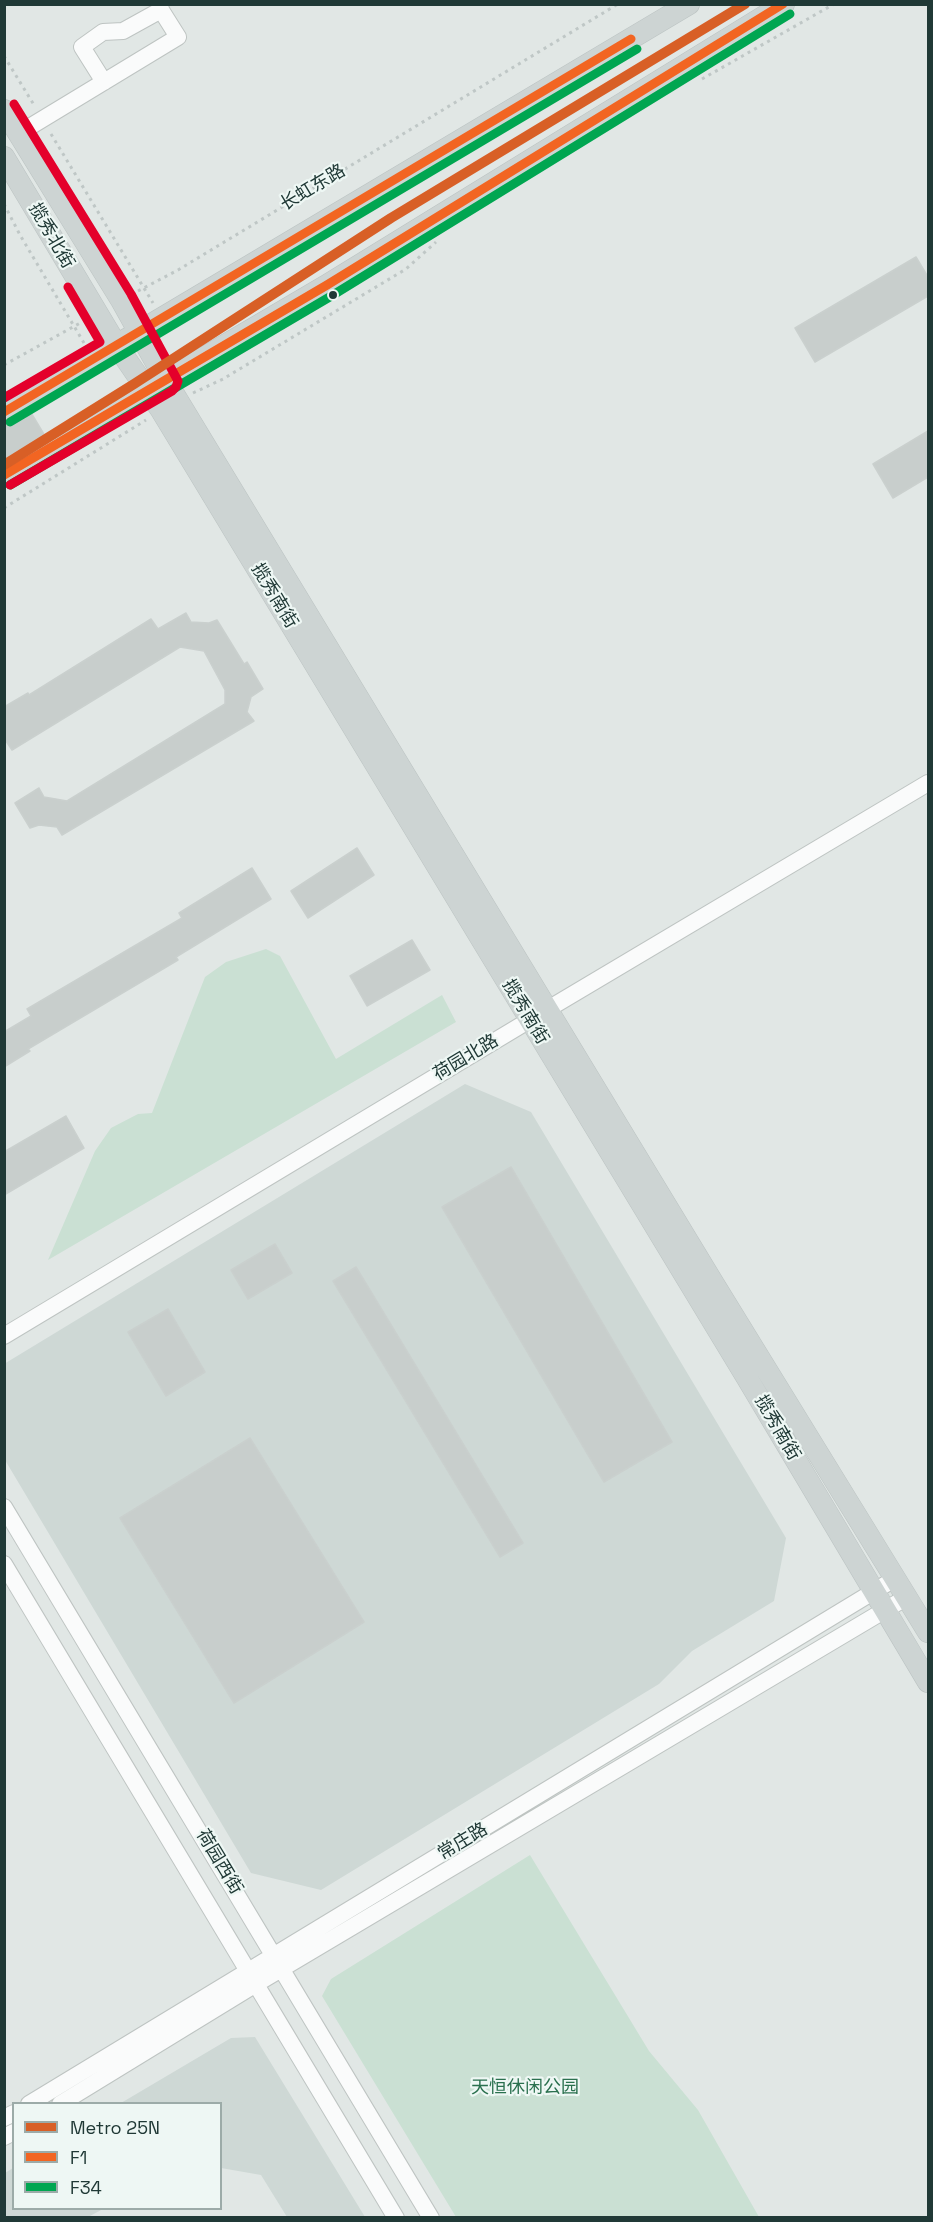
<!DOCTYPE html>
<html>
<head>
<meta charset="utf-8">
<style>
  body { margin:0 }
  #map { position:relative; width:933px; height:2222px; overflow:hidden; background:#e1e7e5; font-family:"Space Grotesk",sans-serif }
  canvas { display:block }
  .frame { position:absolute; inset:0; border:6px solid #203936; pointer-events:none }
  .legend { position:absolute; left:12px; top:2102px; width:210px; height:108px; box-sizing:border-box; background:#eef7f4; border:2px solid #9caba8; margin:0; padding:8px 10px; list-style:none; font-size:18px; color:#203936 }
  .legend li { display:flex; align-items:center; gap:12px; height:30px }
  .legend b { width:30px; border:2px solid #9caba8 }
</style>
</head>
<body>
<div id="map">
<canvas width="933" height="2222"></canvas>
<div class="frame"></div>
<ul class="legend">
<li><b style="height:8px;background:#d85f26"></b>Metro 25N</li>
<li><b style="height:8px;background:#f26522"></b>F1</li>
<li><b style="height:8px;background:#00a651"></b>F34</li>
</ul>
</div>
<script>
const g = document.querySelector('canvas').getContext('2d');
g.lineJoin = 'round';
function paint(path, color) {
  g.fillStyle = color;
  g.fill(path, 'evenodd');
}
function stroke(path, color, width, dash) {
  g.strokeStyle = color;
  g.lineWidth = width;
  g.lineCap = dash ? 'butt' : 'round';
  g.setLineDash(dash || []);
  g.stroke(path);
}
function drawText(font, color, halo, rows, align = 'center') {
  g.font = font + ' "Space Grotesk","Noto Sans SC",sans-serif';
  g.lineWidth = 4.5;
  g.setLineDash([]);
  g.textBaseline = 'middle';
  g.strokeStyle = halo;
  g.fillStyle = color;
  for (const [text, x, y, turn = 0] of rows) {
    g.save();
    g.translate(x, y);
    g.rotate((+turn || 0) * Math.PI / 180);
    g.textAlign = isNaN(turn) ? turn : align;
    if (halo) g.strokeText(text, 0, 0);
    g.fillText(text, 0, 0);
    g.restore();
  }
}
paint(new Path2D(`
  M465 1084 531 1112 786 1538 774 1601 692 1651 659 1684 321 1890 251 1873 5 1460 4 1364Z
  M255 2037 365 2217H287L261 2175 221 2168 220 2104 121 2103 231 2038Z
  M13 2168 14 2208 103 2209 88 2217H5V2173Z`), '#ced8d5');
paint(new Path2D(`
  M266 949 280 956 336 1059 442 995 456 1022 48 1260 95 1151 111 1128 138 1114 152 1113 205 977 226 962Z
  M530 1855 649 2051 698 2110 759 2217H456L322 1996 331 1979Z`), '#cae0d3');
const building = new Path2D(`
  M916 257 928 277V296L815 362 795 328Z
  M30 411 45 436 4 460V425Z
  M928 431V477L893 498 873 464Z
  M186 613 191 622 209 623 217 620 244 664 247 662 263 689 251 697 247 712 254 721 62 835 57 827 39 825 30 828 15 803 39 788 44 797 67 801 225 704V690L204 651 180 647 12 750 4 738V707L28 693 29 695 151 619 158 629Z
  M357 848 374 875 308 918 291 891Z
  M252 868 271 899 176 957 178 960 28 1049 30 1051 4 1067V1032L31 1016 27 1009 182 918 179 913Z
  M412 940 430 970 367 1006 350 976Z
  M66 1116 84 1148 4 1195V1152Z
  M511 1167 672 1442 604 1482 442 1207Z
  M275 1244 292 1273 248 1299 231 1270Z
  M356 1267 523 1543 500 1557 333 1281Z
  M168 1309 205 1372 166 1396 128 1332Z
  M250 1438 364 1622 234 1703 120 1518Z`);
paint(building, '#c8cecc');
stroke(building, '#cad0ce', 1.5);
const minor = new Path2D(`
  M104 82 82 47 103 32 123 31 161 10
  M18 134 178 37 161 10 160 4
  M4 1336 548 1009 928 783
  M4 1507 431 2218
  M4 1564 396 2218
  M29 2104 896 1578
  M60 2104 256 1984 907 1597
  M4 2118 14 2113
  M4 2137 14 2132`);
const major = new Path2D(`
  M4 110 121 300 166 381 712 1281 928 1632
  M4 157 117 346 161 410 747 1378 928 1682
  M4 412 689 4
  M4 475 327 285 784 4`);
stroke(minor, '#bec4c2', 18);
stroke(major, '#bbc3c2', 22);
stroke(new Path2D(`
  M4 56 34 105
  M702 79 834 4
  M51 134 153 303
  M4 204 20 235 84 343
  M138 291 178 270 618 4
  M4 365 82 322
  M193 393 223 379 406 269 436 242
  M4 508 146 420`), '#bfc7c6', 3, [3, 4.5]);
stroke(minor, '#fafbfb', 16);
stroke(major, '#cdd4d3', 21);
stroke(new Path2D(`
  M4 412 631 39
  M4 475 327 285 783 4`), '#f26522', 9);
stroke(new Path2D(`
  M10 422 637 49
  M10 485 333 295 790 14`), '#00a651', 9);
stroke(new Path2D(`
  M4 398 100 342 68 287
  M10 485 172 391 176 387 178 381 131 294 14 104`), '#e4002b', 9);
stroke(new Path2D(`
  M4 465 134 384 391 218 745 4`), '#d85f26', 10);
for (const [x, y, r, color] of [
  [333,295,5,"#203936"]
]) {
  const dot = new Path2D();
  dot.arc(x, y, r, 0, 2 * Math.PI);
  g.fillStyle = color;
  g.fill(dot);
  stroke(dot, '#eef7f4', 2);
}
drawText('18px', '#203936', '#eef7f4', [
  ["长虹东路",313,188,-31],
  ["揽秀北街",51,236,60],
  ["揽秀南街",274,596,59],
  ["揽秀南街",525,1012,59],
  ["荷园北路",466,1058,-31],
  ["揽秀南街",777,1428,60],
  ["常庄路",463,1842,-31],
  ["荷园西街",219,1862,59]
]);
drawText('18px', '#2a704e', '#eef7f4', [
  ["天恒休闲公园",525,2088]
]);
</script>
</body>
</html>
